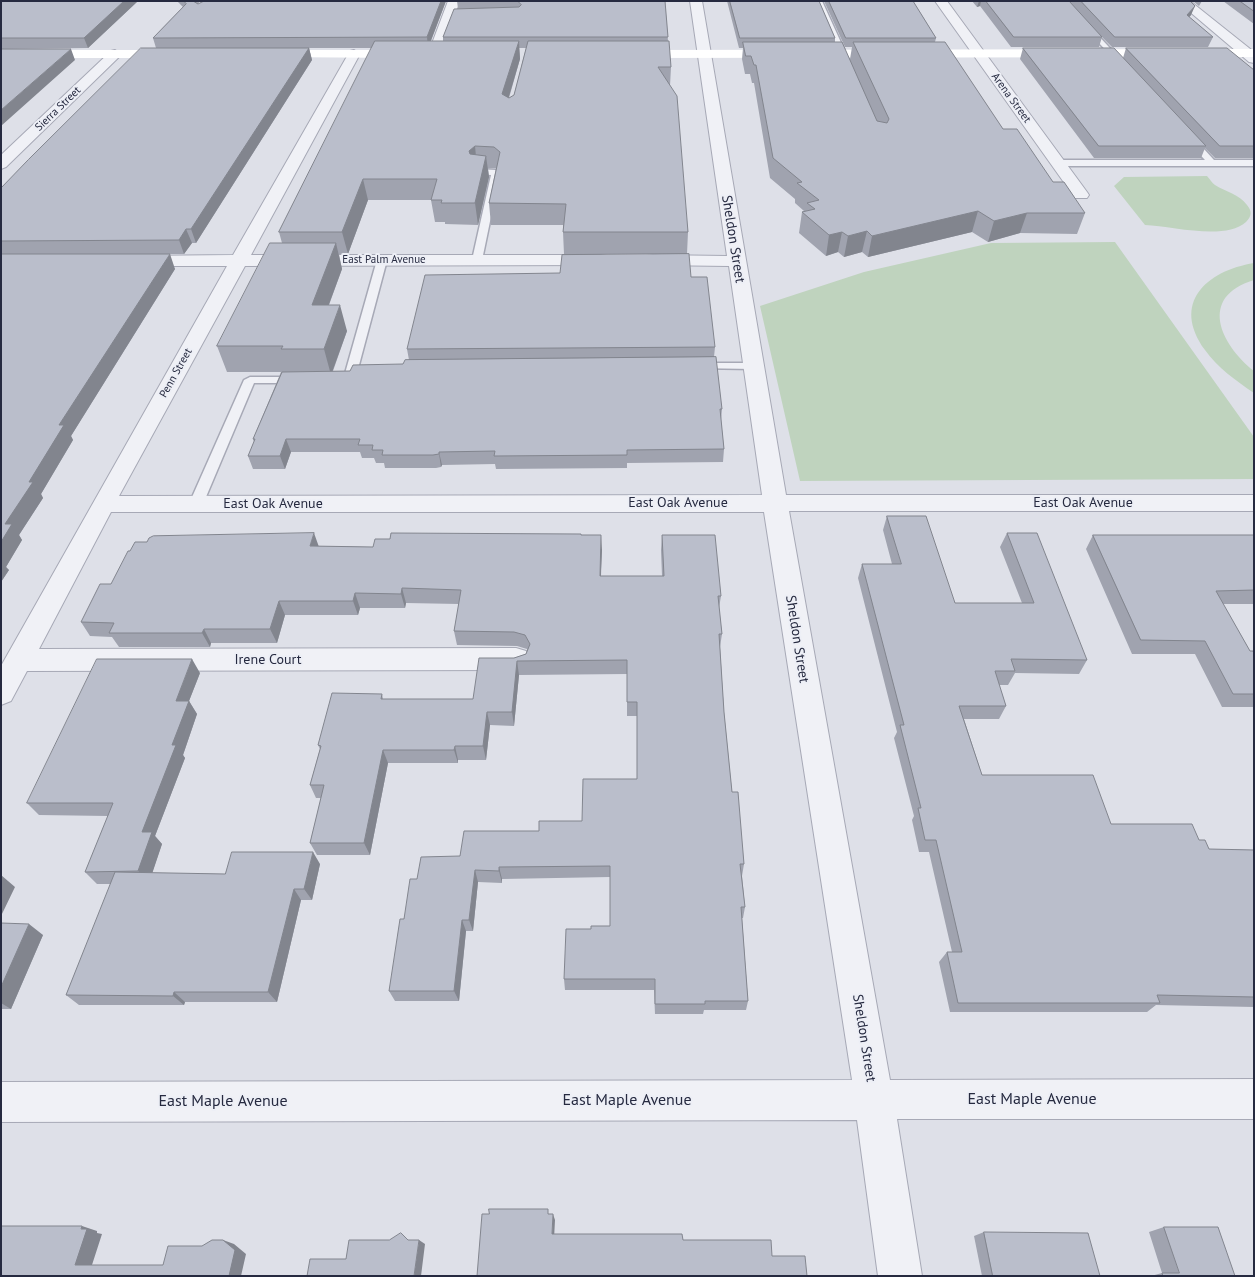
<!DOCTYPE html>
<html>
<head>
<meta charset="utf-8">
<style>
  body { margin:0 }
  #map { position:relative; width:1255px; height:1277px; overflow:hidden; background:#dee0e8; font-family:"PT Sans",sans-serif }
  canvas { display:block }
  .frame { position:absolute; inset:0; border:2px solid #262a40; pointer-events:none }
</style>
</head>
<body>
<div id="map">
<canvas width="1255" height="1277"></canvas>
<div class="frame"></div>
</div>
<script>
const g = document.querySelector('canvas').getContext('2d');
g.lineJoin = 'round';
function paint(path, color) {
  g.fillStyle = color;
  g.fill(path, 'evenodd');
}
function stroke(path, color, width, dash) {
  g.strokeStyle = color;
  g.lineWidth = width;
  g.lineCap = dash ? 'butt' : 'round';
  g.setLineDash(dash || []);
  g.stroke(path);
}
function drawText(font, color, halo, rows, align = 'center') {
  g.font = font + ' "PT Sans",sans-serif';
  g.lineWidth = 4;
  g.setLineDash([]);
  g.textBaseline = 'middle';
  g.strokeStyle = halo;
  g.fillStyle = color;
  for (const [text, x, y, turn = 0] of rows) {
    g.save();
    g.translate(x, y);
    g.rotate((+turn || 0) * Math.PI / 180);
    g.textAlign = isNaN(turn) ? turn : align;
    if (halo) g.strokeText(text, 0, 0);
    g.fillText(text, 0, 0);
    g.restore();
  }
}
paint(new Path2D(`
  M1207 176C1210 179 1212 183 1215 185 1226 192 1239 194 1247 205 1252 211 1252 216 1246 222 1225 241 1172 226 1145 225L1114 186 1124 177Z
  M1115 242 1254 437V479L800 481 760 306 864 272 991 243Z
  M1254 263V280C1198 297 1220 344 1254 371V393C1236 381 1217 367 1205 350 1171 303 1206 271 1254 263Z`), '#bfd3be');
const lane = new Path2D(`
  M816 1H822L849 60 847 61 841 60Z
  M1059 1H1066L1122 61V63H1118Z
  M1187 137H1193L1214 160H1254V166H1058L1054 163 1058 160H1205L1187 141Z
  M477 169 496 170 500 173 482 260 477 263 472 260 491 175 474 174 473 172Z
  M382 257 387 260 355 380 349 383 340 382 338 380 340 378 344 377 377 260Z
  M697 363H753L759 366 753 369 693 368 691 366Z
  M250 377H299L305 380 299 383H254L203 504 201 507H191L189 504 244 380Z`);
const street = new Path2D(`
  M448 1H460L440 54 434 58 430 57 428 54Z
  M690 1H702L786 495H1254V511H789L890 1080 1254 1079V1119H897L922 1276H878L857 1120 1 1122V1082L852 1080 764 512H111L39 649 516 648 526 651 530 659 526 667 516 670 27 671 11 701 1 705V666L227 266H135L129 265 126 261 129 257 135 256 233 255 350 51 354 50 360 54 251 255H600L606 256 609 260 606 264 600 265 245 266 119 496 762 495 729 266 653 265 647 264 644 260 647 256 653 255 727 256Z
  M935 1H947L1087 192 1089 195 1087 198H1075Z
  M1177 1H1190L1254 52V63L1249 62Z
  M115 50 121 54 119 57 6 167 1 169V155L111 51Z`);
stroke(lane, '#a7a9b6', 3);
stroke(street, '#a7a9b6', 2);
paint(lane, '#f0f1f6');
paint(street, '#f0f1f6');
paint(new Path2D(`
  M1254 49V57L633 58 627 54 633 50Z
  M1 50H172L178 54 172 58H1Z
  M273 50H407L413 54 407 58 269 57 267 54 269 51Z`), '#fff');
paint(new Path2D(`
  M1 1H138L88 48 1 49Z
  M177 1H200L198 4 446 1 431 41H443V37L458 9 457 1H665L668 41 671 67 670 86 688 232 687 254H564L563 232V225H491L489 203 496 168H488L489 177 478 225 445 224V222H435L431 200H368L348 254H339L342 269 329 305 347 331 333 371H350L403 364 409 360 407 349 691 277 715 347 714 357 722 409 721 420 724 449 723 462 627 463V468L496 469 495 464 442 465 441 467 436 468H385L384 463H376L374 458H362L360 452H291L285 469H253L248 456 254 442 253 439 281 372H227L217 346 282 243 279 232 372 48H309L312 60 196 243H192L184 254H160L175 269 71 436 73 440 41 494 43 498 19 535 22 540 6 567 9 570 1 582V188L156 48 153 38 183 7ZM519 48H526L514 95 509 98 520 59Z
  M727 1H819L835 38V42L850 59 852 47H845L824 1H913L936 38 935 42 1003 129 1053 182 1085 213 1077 234 1020 233 988 242 972 232 868 257 862 252 844 257 838 252 826 256 799 233 802 212 804 211 795 203V199L770 178 754 83H752L750 74H745L742 59 743 48H739Z
  M972 1H1190L1191 15 1189 17 1213 37 1208 47H1112L1102 37 1099 47H1011L980 6 977 7Z
  M1193 1H1202L1199 6Z
  M1223 1H1254V24Z
  M1023 48 1123 58 1126 48 1254 70V158H1215L1205 148 1201 158H1094L1020 59Z
  M887 516 955 603H1022L1000 547 1007 533 1087 660 1079 674 1015 673 1008 685H999L1006 706 999 719H964L982 775 1111 824 1199 840 1209 849 1254 850V1007L1156 1005 1147 1012H950L939 962 947 952H952L929 852H919L912 820 914 816 894 738 897 732 858 578 862 564H892L883 530Z
  M581 535 602 550 601 576H662L661 550 662 535 721 596 719 608 722 634 720 647 724 712 732 792 744 864 742 876 745 907 743 918H742L748 1001 746 1010H704L703 1014H655L654 990H565L564 979 591 929 610 926V877L502 879V883L478 882 473 931H466L459 1001H395L389 991 404 919 417 879 460 856 539 831 582 821 637 779V716H627V674L519 675 514 726 490 725 486 760H458V763H388L370 855H317L310 843 321 798H316L310 785 320 749 318 745 382 694 383 699H473L514 658 526 654 527 650V649L517 646 457 645 454 631 459 604 406 603 405 608H360L358 615H285L277 643H211L210 647H119L112 637 90 636 81 622 111 584 318 546 373 547 390 539Z
  M1093 535H1254V604H1223L1250 651 1254 653V707H1222L1195 654H1132L1086 549Z
  M200 673 189 701 197 714 183 755 185 758 155 836 162 844 152 873 225 874 320 864 312 900H301L277 1002H185L184 1005H79L66 995 111 884H97L85 872 108 816 39 815 27 803Z
  M1 923 43 935 11 1009H1Z
  M1164 1227 1235 1276H1151L1162 1273 1149 1232Z
  M984 1232 1100 1276H982L974 1236Z`), '#a0a3af');
paint(new Path2D(`
  M124 1H138L88 48 84 38Z
  M441 1H446L428 48 427 37Z
  M979 1H981L980 6 977 7Z
  M1195 6 1191 15 1183 25 1187 15Z
  M519 41 520 59 504 113 502 94Z
  M309 48 312 60 196 243 191 229Z
  M71 49 75 60 1 126V110Z
  M475 146 477 167 471 172 469 151Z
  M486 156 489 177 478 225 475 203Z
  M363 179 368 200 348 254 342 232Z
  M978 211 972 232 868 257 872 236Z
  M1027 213 1020 233 988 242 994 221Z
  M186 229 192 243 184 254 179 240Z
  M867 231 862 252 844 257 848 236Z
  M842 232 838 252 826 256 829 235Z
  M336 243 342 269 319 331 312 305Z
  M170 254 175 269 71 436 73 440 41 494 43 498 19 535 22 540 6 567 9 570 1 582V542L5 524 29 482 59 425Z
  M340 305 347 331 331 375 324 349Z
  M286 439 291 452 285 469 280 456Z
  M439 452 442 465 441 467 439 454Z
  M314 533 319 547 310 546Z
  M601 535 602 550 600 590V576Z
  M402 588 406 603 405 608 401 594Z
  M355 593 360 608 358 615 353 601Z
  M279 601 285 615 277 643 270 629Z
  M204 629 211 643 210 647 202 633Z
  M192 659 200 673 189 701 197 714 183 755 185 758 155 836 162 844 149 883 138 871 142 832 172 745 176 701Z
  M517 661 519 675 514 726 512 712Z
  M487 712 490 725 486 760 483 746Z
  M455 746 458 760V763L454 750Z
  M383 750 388 763 370 855 364 843Z
  M313 852 320 864 312 900 304 889Z
  M499 867 502 879V883L499 871Z
  M475 870 478 882 473 931 469 920Z
  M1 875 15 887 1 916Z
  M294 889 301 900 277 1002 268 992Z
  M462 920 466 931 459 1001 454 991Z
  M29 924 43 935 11 1009 1 1003V987Z
  M174 992 185 1002 184 1005 173 996Z
  M553 1214 555 1220 554 1239 552 1234Z
  M82 1226 97 1231V1233L102 1234 91 1268 75 1265Z
  M223 1240 234 1244 246 1254 241 1276H229Z
  M419 1240 425 1244 421 1276H414Z`), '#82858e');
const building = new Path2D(`
  M1 1H124L84 38H1Z
  M184 1H193L198 4 204 1H441L427 37 153 38 186 4Z
  M518 1H665L668 37H443L454 9 519 7 521 5Z
  M730 1H819L835 38H740Z
  M829 1H913L936 38H846Z
  M986 1H1069L1102 37H1014Z
  M1081 1H1190L1195 6 1187 15 1213 37H1115Z
  M1240 1H1254V11Z
  M375 41H519L502 94 509 98 514 95 528 41H669L671 67H658L677 96 688 232H563L566 204 489 203 500 152 494 147 475 146 469 151 470 154 486 156 475 203H441L442 200H431L437 179H363L342 232H279Z
  M743 42H842L877 121 887 123 889 119 853 42H945L1003 129H1017L1053 182H1064L1085 213H1027L994 221 978 211 872 236 867 231 848 236 842 232 829 235 802 212 815 209 807 203 819 200 797 183 802 182 773 158 756 65H754L751 56H746Z
  M141 48H309L191 229H186L179 240 1 241V188L28 160Z
  M1023 48H1114L1206 146H1099Z
  M1126 48H1227L1254 70V146H1220Z
  M1 49H71L1 110Z
  M270 243H336L312 305H340L324 349H281L283 346H217Z
  M1 254H170L59 425H64L29 482H33L5 524H12L1 542Z
  M689 254 691 277H707L715 347 407 349 425 275 560 273 562 255Z
  M716 357 722 409H720L724 449 627 450V455L494 456 495 451 439 452V454L433 455H382L383 450H372L373 445H358L360 439H286L280 456H248L255 439H253L282 372 350 371 353 365 403 364 405 360Z
  M887 516H926L955 603H1034L1007 533H1037L1087 660 1011 659 1015 671H995L1006 706H959L982 775H1093L1111 824H1192L1199 840H1205L1209 849 1254 850V997L1157 995 1160 1003H958L947 952H962L936 840H925L918 808H921L900 725H904L862 564H901Z
  M314 533 310 546 373 547 375 539H390L391 533 581 534V535H601L600 576H664L662 535H715L721 596H718L722 634H719L724 712 732 792H738L744 864H740L745 907H741L748 1001H705V1004H655V979H564L566 929H591V926H610V866L499 867V871L475 870 469 920H462L454 991H389L400 919H404L410 879H417L421 857 460 856 464 831H539V821H582L583 779H637V702H627V660L517 661 512 712H487L483 746H455L454 750H383L364 843H310L324 785H310L321 746 318 745 332 693 382 694 381 699H473L479 658H514L526 654 530 644 525 635 514 632 454 631 461 590 402 588 401 594 355 593 353 601H279L270 629H204L202 633H109L114 623 81 622 100 584H111L128 551H130L135 542H147L149 538 153 536Z
  M1093 535H1254V590L1216 591 1250 651H1253L1254 653V694H1233L1205 641 1141 640Z
  M97 659H192L176 701H189L172 745H176L142 832H152L138 871 85 872 113 803H27Z
  M232 852H313L304 889H294L268 992H174L173 996 66 995 115 872 225 874Z
  M1 923 29 924 1 987Z
  M489 1209H548V1214H553L552 1234H682L683 1240H771L772 1256H805L807 1276H477L482 1214H489Z
  M1 1226H82L81 1229H87L75 1265H163L168 1246H202L212 1240H223L235 1250 229 1276H1Z
  M1164 1227H1218L1235 1276H1163L1162 1273H1179Z
  M984 1232 1088 1233 1100 1276H993Z
  M401 1233 408 1240H419L414 1276H307L310 1259H346L349 1240H389Z`);
paint(building, '#babecb');
stroke(building, '#82858e', 1);
drawText('11px', '#262a40', '#edeff6', [
  ["Arena Street",1011,98,54],
  ["Sierra Street",58,109,-44],
  ["East Palm Avenue",384,260],
  ["Penn Street",176,373,-61]
]);
drawText('14px', '#262a40', '#edeff6', [
  ["Sheldon Street",733,239,81],
  ["East Oak Avenue",678,503],
  ["East Oak Avenue",1083,503],
  ["East Oak Avenue",273,504],
  ["Sheldon Street",797,639,81],
  ["Irene Court",268,660],
  ["Sheldon Street",864,1038,81]
]);
drawText('16px', '#262a40', '#edeff6', [
  ["East Maple Avenue",1032,1099],
  ["East Maple Avenue",627,1100],
  ["East Maple Avenue",223,1101]
]);
</script>
</body>
</html>
